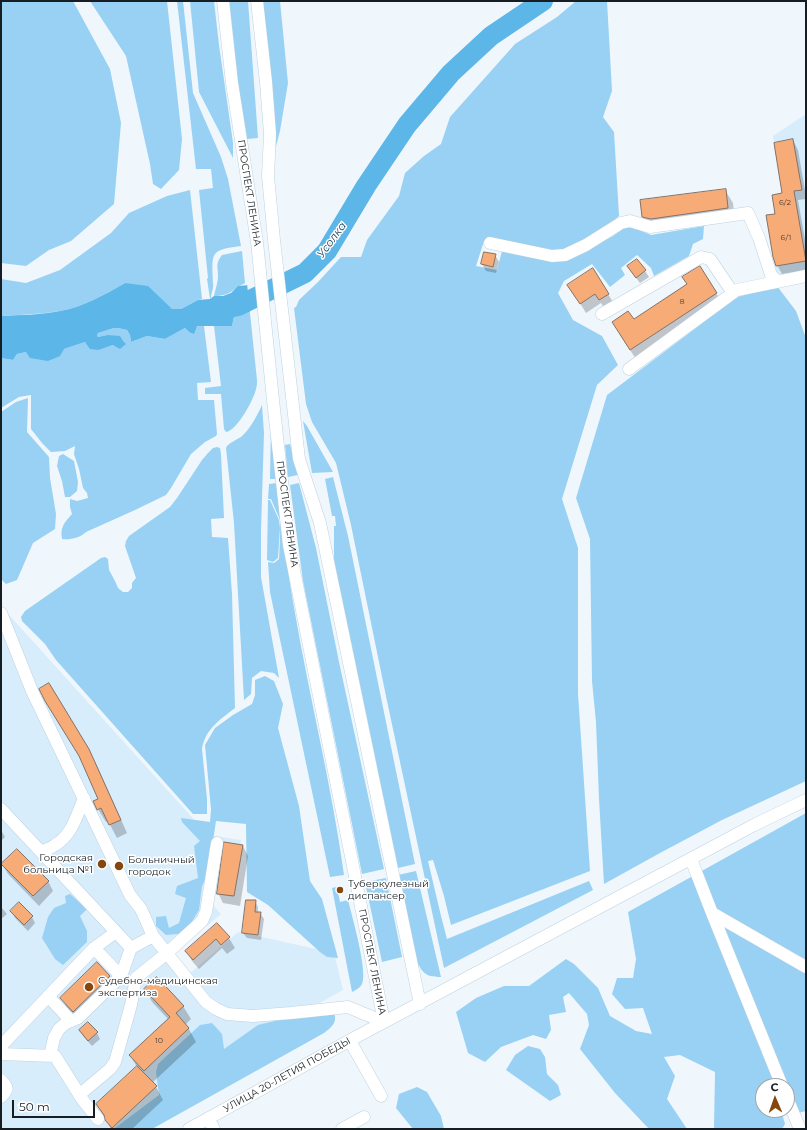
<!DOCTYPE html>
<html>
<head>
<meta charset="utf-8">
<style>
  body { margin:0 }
  #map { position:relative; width:807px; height:1130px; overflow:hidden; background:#eff7fd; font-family:Montserrat,sans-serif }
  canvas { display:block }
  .frame { position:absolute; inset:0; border:2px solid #171e23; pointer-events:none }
  .north { position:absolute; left:755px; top:1078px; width:40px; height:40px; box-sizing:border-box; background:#fff; border:1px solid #a2a5a7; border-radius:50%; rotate:358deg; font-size:11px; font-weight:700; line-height:16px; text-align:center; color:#171e23 }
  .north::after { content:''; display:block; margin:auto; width:14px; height:18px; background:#86470e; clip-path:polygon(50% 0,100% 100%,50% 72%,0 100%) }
  .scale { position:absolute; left:12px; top:1100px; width:83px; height:18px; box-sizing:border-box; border:2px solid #171e23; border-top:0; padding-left:5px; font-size:12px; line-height:14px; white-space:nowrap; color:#171e23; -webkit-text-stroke:3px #fff; paint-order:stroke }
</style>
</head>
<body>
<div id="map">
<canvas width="807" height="1130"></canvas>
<div class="frame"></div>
<div class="north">С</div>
<div class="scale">50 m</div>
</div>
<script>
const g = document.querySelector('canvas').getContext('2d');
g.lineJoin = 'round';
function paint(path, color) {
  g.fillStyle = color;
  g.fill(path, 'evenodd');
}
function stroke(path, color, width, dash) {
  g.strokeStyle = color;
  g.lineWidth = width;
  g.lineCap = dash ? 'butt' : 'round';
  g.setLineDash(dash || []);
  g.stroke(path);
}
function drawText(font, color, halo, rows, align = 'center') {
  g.font = font + ' Montserrat,sans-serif';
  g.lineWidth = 3;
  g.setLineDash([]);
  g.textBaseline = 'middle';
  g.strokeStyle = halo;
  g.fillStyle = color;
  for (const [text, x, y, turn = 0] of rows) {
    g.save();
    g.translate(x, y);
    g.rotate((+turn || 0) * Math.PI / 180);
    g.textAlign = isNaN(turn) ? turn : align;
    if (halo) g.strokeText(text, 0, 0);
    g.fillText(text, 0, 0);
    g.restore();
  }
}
paint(new Path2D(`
  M806 114V269L777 277 766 215 775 214 772 195 782 193 773 136Z
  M1 606 208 835 241 840 233 897 201 892 221 914 172 955 189 974 238 932 262 937 334 953 343 990 318 1004 317 1016 116 1129H1Z`), '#d7edfc');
paint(new Path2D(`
  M1 1H73L110 69 121 123 114 204 71 241 49 250 26 266 1 263Z
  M90 1H167L182 139 179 170 161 189 153 184 150 164 126 56Z
  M177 1H183L193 93 221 157 228 179 241 246C209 250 212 253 213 283 214 288 211 293 211 298L210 299 207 279 208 278 199 190 213 188 211 169H196Z
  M190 1H214L219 45 233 143V158L199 92Z
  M229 1H248L258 138 247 139 238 83Z
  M263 1H280L288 83 280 131 274 154 271 78Z
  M576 1H607L612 91 603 117 614 132 619 216 606 227 567 250 552 252 521 244 487 237 484 241 476 266 497 270 502 251 569 259 613 236 624 228 632 227 651 235 704 226 703 239 693 244 689 256 654 276 651 268 637 255 621 268 625 275 610 287 592 264 564 281 558 293 573 320 602 336 618 365 597 385 562 499 578 548V694L590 871 451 925 444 896 433 860 428 861 441 916 447 939 589 881 593 890 444 968 387 701 351 525 338 471 336 463 312 422 306 404 294 308 296 307 299 300 318 282 341 257H361L367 240 399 196 405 173 424 156 441 144 450 117 515 44 557 17Z
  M190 190 202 299 198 300 181 309H172L125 283C104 295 83 307 60 311 41 314 20 315 1 316V279L26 283 60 270 111 233 129 213 167 196Z
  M242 251 245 283C232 289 231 296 214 296 215 290 218 283 218 276 218 266 215 264 222 255Z
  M777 286 796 311 806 338V781L722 820 660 853 604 884 599 799 596 722 592 681 590 539 576 498 607 395 737 297Z
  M244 310 250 313 257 380C257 383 257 386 256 389 254 399 237 431 226 432L224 429 221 394H205V388L221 386 214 326H232L235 312Z
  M197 326H204L211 382 197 383 198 400H214L217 434 216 436 205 442 191 454 171 488 166 495 135 510 86 532C80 538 70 540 62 539 60 527 64 523 72 514L70 507V499L77 501 88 498 87 493 83 488 79 469 74 454 75 446 65 451 51 452 42 443 31 429V395L19 397 1 408V358L13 360 17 354 26 352 64 349 85 342 99 350 113 345 107 335 98 337 97 335 98 333 114 328H118L127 330 130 335 131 342 147 336 165 339 185 328 189 332Z
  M28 398 27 432 49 457 50 478 56 514 55 529 33 543 17 580 6 584 1 579V412L16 402Z
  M262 405 264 433 261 530V577L279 678 274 673 261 671 252 678 251 694 244 700 234 523 226 448 227 446C231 442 236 440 241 437 250 429 257 416 262 405Z
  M303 421 307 426 333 472 312 473Z
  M271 424 278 479H270Z
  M290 444 298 475 288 477 285 445Z
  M217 447 220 448 221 454 224 518 211 519 212 537 228 538 232 594 235 708C221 719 205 729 202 749L207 799V814H193L56 660 45 644 22 621 21 617 25 611 101 558 105 557 108 559 109 570 115 581 118 588 123 592H128L132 588V583L136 578 125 546 126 541 129 536 170 507 177 498 202 460 208 453 213 448Z
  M63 454 74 461 78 482 77 491 70 497H65L62 481 57 466 59 456Z
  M333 477 348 536 415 864 398 868 334 560V526H336L335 516H332L325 479Z
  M278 483C283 527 287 570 295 613 310 700 332 787 344 875L330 877 270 592 268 562 274 563 279 559 280 539V520L271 499H268L269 484Z
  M299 483 316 548 339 662 384 869 362 874 303 581 290 485Z
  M268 500H270L279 520 280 528 278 558 273 562 267 560Z
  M265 676 274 681 283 704 278 728 299 806 310 881 322 899 338 958 327 957 320 952 268 905 247 892 246 824 216 821 208 874 202 886 199 910 190 925 178 934 166 935 156 926V917L166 916 169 928 179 923 186 898 175 894 177 886 198 878 194 846 200 841 182 822 181 818 210 822 211 809 205 745 215 728 233 715 252 704 255 695V680Z
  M806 813V1111L798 1113 787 1099V1086H763V1110H781L785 1124 782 1129H715L714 1128 715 1072 680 1055 664 1057 675 1076 667 1099 687 1129H649L615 1093 580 1049 589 1025 587 1014 569 993 563 997 566 1012 549 1015 551 1030 546 1039 533 1035 501 1047 485 1062 468 1053 456 1012 476 998 504 986H529L566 959 574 964 598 988 610 1016 636 1031 652 1034 643 1008 625 1009 612 994 617 978H633L636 959 628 912Z
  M416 871 441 977C427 977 423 974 417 962L398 875Z
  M386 878 402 957 382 962 365 882Z
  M337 887 340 902 348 900C352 916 368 972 362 984 360 988 356 990 352 992L332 888Z
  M70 894 87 909 80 916 87 931V942L63 965 55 959 42 938 48 917 54 908 66 903 65 896Z
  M334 1013C338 1022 331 1028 324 1033L152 1129H110L115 1128 159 1095 156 1072 158 1064 200 1025 212 1023 222 1034 224 1049 258 1025 283 1019Z
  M528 1046 540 1049 545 1057 547 1074 558 1085 561 1095 550 1101 506 1070 515 1055Z
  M417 1087 427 1092 441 1116 444 1129H413L396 1108 399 1094Z`), '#98d1f3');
paint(new Path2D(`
  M125 283 148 286 172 309H181L198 300 210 299 214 296H223L231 293 238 286 249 285 250 313 244 310 235 312 232 326H197L194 334 189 332 185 328 165 339 147 336 131 342 130 335 127 330 118 328H114L98 333 97 335 98 337 107 335 120 336 123 341 126 344 120 349 113 345 99 350 90 349 85 342 64 349 60 356 48 361 30 358 26 352 17 354 13 360 1 358V316C20 315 41 315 60 311 83 307 104 295 125 283Z`), '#5cb6e8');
paint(new Path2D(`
  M247 283H250L251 285 252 313 250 315Z`), '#eff7fd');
paint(new Path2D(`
  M793 140 798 150 806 196V199L798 200 806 245V270L782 274 777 265 776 215 783 194Z
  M725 190 733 203 735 221 659 232 651 230 643 217Z
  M495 255 499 262 496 273 486 271 482 264Z
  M628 267 645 271 649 277 640 283Z
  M569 285 608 294 614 304 605 309 601 303 586 313Z
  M716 293 724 306 638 362 620 335 634 320Z
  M88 750 96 764 127 833 117 838 108 821 106 822 98 809 99 800Z
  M1 830 5 837 1 841Z
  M243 846 248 856 240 906 223 903 218 893Z
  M2 864 48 881 53 891 39 906 8 874Z
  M255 901 258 907V913H260L264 919 261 940 247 938 243 933Z
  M1 907 7 914 1 919Z
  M11 911 32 917 35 923 28 931 15 918Z
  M217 924 229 938 235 948 227 954 222 948 199 969 192 961 187 952Z
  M97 964 110 976 115 986 79 1021 67 1008 62 998Z
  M145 989 183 1006 191 1019 185 1025 189 1029 196 1042 152 1083 156 1087 163 1100 132 1129H111L97 1104 137 1067 130 1055 168 1019 152 1002Z
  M80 1031 97 1033 100 1039 92 1046 84 1037Z`), '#0003');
stroke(new Path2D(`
  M224 309 238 306 305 273 327 251 366 186 407 125 451 73 491 36 543 1`), '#5cb6e8', 20);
const building = new Path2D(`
  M793 139 802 190 794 191 806 261 776 266 773 257 766 215 775 214 772 195 782 193 774 143Z
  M726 189 728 208 651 219 642 217 640 200Z
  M484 252 496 254 493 267 481 264Z
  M637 259 646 270 636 278 627 266Z
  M700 266 717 293 630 350 612 322 628 311 634 319 687 284 682 277Z
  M593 268 609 294 599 300 595 294 580 304 567 285Z
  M49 683 89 749 121 820 109 825 101 808 97 810 93 801 98 799 79 756 45 701 39 689Z
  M224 842 243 845 234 896 217 894Z
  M17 849 49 881 33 896 1 864Z
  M246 900H256L255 912H261L258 935 242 933Z
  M19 902 33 916 24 925 10 911Z
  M217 923 230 937 221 945 216 939 193 960 185 951Z
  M97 962 110 976 73 1012 60 998Z
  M157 977 184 1006 176 1013 189 1028 144 1071 129 1055 170 1017 144 989Z
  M88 1022 98 1032 88 1041 79 1030Z
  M137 1066 157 1086 112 1128 105 1120 104 1115 96 1104Z`);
paint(building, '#f7ab76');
stroke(building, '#847267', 1);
const minor = new Path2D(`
  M223 1 232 83 257 242 273 400 289 545 384 1022
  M257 1 266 82 270 134 268 176 274 240 292 397 299 459 320 523 420 1004
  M490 243 552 256 565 255 586 245 621 223 630 221 650 227 748 213 759 238 771 275 778 282
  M602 314 701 257 710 259 733 293
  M629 369 737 290 806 276
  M1 613 32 691 130 895 141 909 153 936 206 1002 216 1009 227 1014 253 1016 291 1013 348 1007 384 1022
  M1 809 131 948
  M41 852C45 850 51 848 55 845 72 835 77 815 84 798
  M691 859 712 913 782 1086
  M712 913 806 967
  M94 948 121 976
  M48 996 71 1021
  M350 1041 381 1096
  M1 1046 94 948 116 932
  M1 1054 55 1056 82 1099 98 1119
  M50 1056 54 1038 59 1029 66 1023 78 1018 121 976 131 948 153 936
  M1 1080C8 1088 9 1089 1 1097
  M79 1095 110 1069 115 1062 131 1005 136 978 167 953 202 921 206 912 217 843
  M787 1098 800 1129
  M208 1118 214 1129
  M189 1129 356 1037 754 825 806 800
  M342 1129 364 1117`);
stroke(minor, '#bed2df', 13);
stroke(minor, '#fff', 12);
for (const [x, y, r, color] of [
  [102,864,5,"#86470e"],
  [119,866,5,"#86470e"],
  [340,890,4,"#86470e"],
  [89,987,5,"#86470e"]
]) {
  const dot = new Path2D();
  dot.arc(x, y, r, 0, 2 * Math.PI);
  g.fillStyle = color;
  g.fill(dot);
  stroke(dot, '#fff', 1.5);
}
drawText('8px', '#4f4138', null, [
  ["6/2",785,203],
  ["6/1",786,238],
  ["8",682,302],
  ["10",159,1041]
]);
drawText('10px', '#171e23', '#fff', [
  ["ПРОСПЕКТ ЛЕНИНА",249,193,81],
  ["ПРОСПЕКТ ЛЕНИНА",287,514,82],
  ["ПРОСПЕКТ ЛЕНИНА",372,962,79],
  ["УЛИЦА 20-ЛЕТИЯ ПОБЕДЫ",287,1075,-29]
]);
drawText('10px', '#171e23', '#fff', [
  ["Городская",93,858,"right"],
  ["больница №1",93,870,"right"],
  ["Больничный",128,860],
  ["городок",128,872],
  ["Туберкулезный",348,884],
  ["диспансер",348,896],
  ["Судебно-медицинская",98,981],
  ["экспертиза",98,993]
], 'left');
drawText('italic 11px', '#10374c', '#fff', [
  ["Усолка",332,240,-54]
]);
</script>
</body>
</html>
